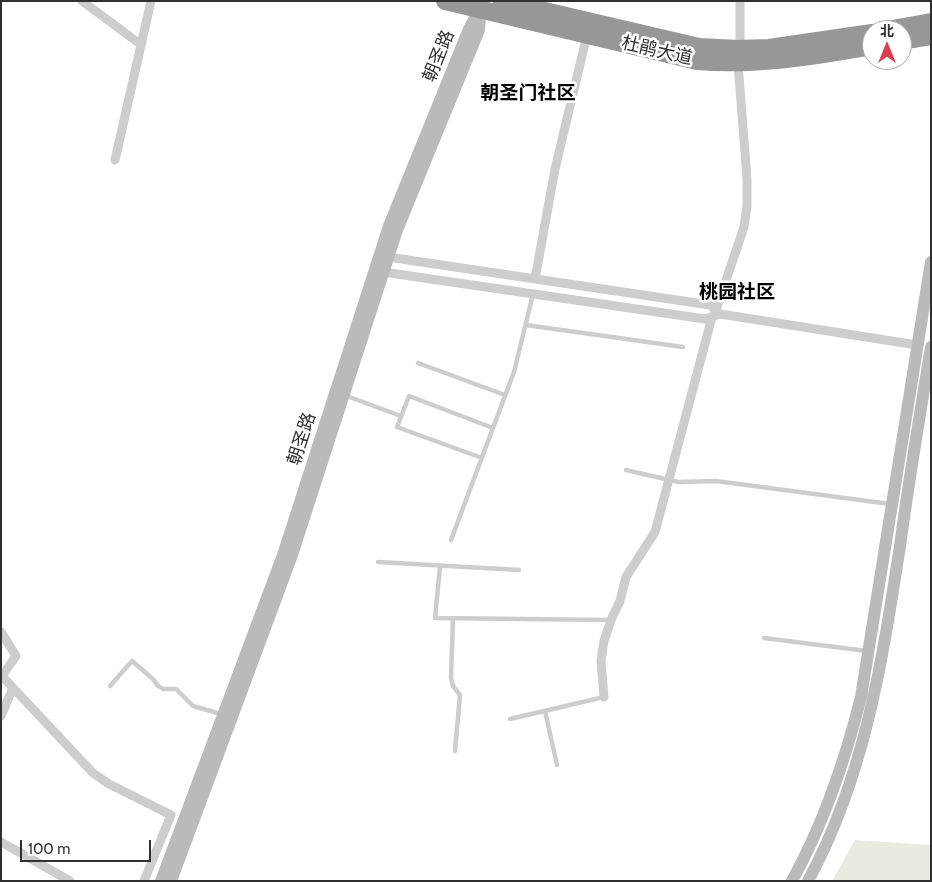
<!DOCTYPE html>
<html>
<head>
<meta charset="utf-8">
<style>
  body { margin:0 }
  #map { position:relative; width:932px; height:882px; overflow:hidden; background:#fff; font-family:Cabin,"Noto Sans SC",sans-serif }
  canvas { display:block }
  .frame { position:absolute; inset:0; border:2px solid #303030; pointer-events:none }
  .north { position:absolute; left:862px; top:20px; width:50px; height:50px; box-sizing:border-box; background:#fff; border:1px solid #acacac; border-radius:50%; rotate:0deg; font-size:14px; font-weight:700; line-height:20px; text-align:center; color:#303030 }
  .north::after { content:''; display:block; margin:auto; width:18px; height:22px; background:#dc3d4e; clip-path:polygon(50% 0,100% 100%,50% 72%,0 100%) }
  .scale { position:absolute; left:20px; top:840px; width:131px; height:22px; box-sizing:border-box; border:2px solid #303030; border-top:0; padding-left:6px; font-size:15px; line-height:18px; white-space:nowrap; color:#303030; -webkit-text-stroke:4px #fff; paint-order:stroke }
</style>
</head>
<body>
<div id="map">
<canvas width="932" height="882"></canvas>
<div class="frame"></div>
<div class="north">北</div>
<div class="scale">100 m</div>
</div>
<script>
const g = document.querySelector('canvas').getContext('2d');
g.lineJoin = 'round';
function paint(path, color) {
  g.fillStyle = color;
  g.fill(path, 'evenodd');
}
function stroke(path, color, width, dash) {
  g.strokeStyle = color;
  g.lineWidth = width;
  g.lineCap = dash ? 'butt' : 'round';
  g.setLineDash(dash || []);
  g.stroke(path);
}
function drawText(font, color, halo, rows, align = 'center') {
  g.font = font + ' Cabin,"Noto Sans SC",sans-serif';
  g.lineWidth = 5;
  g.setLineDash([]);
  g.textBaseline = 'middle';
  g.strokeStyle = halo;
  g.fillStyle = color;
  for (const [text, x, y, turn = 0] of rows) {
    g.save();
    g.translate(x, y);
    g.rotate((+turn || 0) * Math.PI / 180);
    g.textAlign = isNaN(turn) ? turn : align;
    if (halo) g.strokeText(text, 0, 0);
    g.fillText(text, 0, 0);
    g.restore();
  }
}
paint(new Path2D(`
  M855 840 931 845V881H832Z`), '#e7ecdf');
stroke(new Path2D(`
  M526 325 683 347
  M418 363 505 395
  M344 395 401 416
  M482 458 397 427 409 396 493 428
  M626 470 678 482 716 481 890 504
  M451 540 514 372 533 294
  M378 562 519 570
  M440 567 435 618 610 620
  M453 618 451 678 453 686 460 695 455 751
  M764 638 867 651
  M110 686 132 661 154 680 157 685 163 689H176L193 706 221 714
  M545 711 557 765
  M510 719 604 697`), '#cdcdcd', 4.5);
stroke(new Path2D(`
  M82 1 140 44
  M740 1V49
  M115 160 151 1
  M388 257 710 305 720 314
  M383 272 705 319 720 314 917 345
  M535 279 555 169 587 35
  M716 310 744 227 747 206V179L738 63
  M1 632 16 656 2 676 93 773 109 784 171 815 144 881
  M604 697 601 661 604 641 611 620 620 601 626 577 655 532 712 317
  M1 716 13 688
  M1 842 70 881`), '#cdcdcd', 9);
stroke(new Path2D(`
  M161 881 283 555 389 226 469 29 484 1
  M171 881 291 558 397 230 479 30 480 15
  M792 881C824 823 845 761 861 697L931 262
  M808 881C865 776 882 662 900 546 909 479 920 413 931 347`), '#bababa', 12);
stroke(new Path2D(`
  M445 1 697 61C757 66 814 56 872 46
  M502 1 699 47 738 49 769 48 872 33
  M887 30 931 22
  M902 41 931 36`), '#979797', 18);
drawText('18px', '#303030', '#fff', [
  ["杜鹃大道",657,51,13],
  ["朝圣路",439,56,-68],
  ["朝圣路",302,439,-72]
]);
drawText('bold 19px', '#000', '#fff', [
  ["朝圣门社区",528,93],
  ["桃园社区",737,292]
]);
</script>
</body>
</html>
